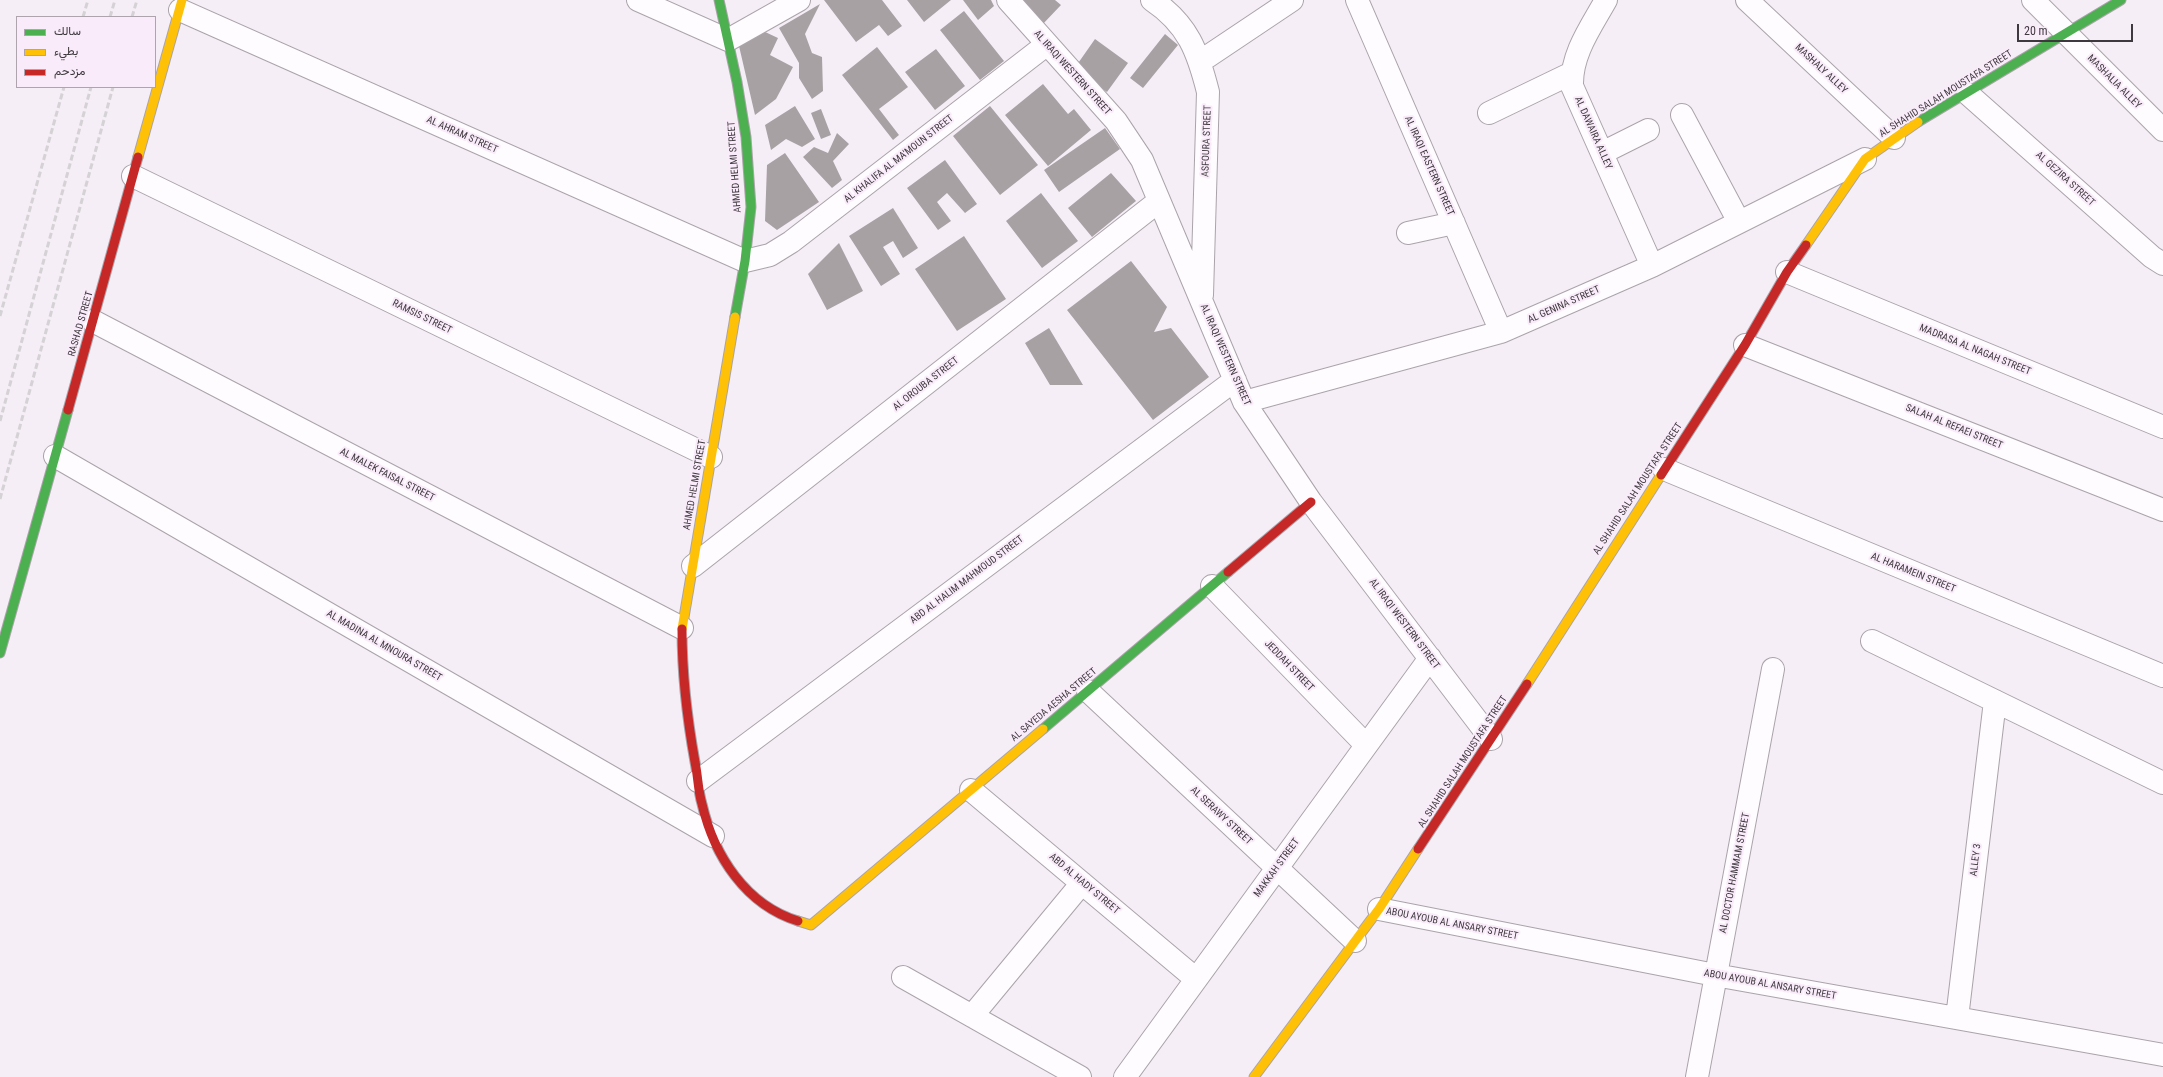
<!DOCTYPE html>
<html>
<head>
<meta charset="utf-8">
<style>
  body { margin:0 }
  #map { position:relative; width:2163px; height:1077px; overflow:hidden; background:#f6eef6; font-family:"Roboto Condensed",Vazirmatn,sans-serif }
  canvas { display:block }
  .legend { position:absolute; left:16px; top:16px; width:140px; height:72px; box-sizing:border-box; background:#f9ebf9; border:1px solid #aea4ae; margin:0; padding:5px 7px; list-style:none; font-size:12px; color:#3e393e }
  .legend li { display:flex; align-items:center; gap:8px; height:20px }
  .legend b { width:20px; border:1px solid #aea4ae }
  .scale { position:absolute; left:2017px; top:24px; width:116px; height:18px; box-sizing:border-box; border:2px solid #3e393e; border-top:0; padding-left:5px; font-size:12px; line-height:14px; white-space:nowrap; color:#3e393e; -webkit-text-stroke:3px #f9ebf9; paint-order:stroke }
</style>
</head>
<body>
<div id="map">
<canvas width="2163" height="1077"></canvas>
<ul class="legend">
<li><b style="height:5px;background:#4caf50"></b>سالك</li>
<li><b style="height:5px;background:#ffc107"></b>بطيء</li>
<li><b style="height:5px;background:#c62828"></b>مزدحم</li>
</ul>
<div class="scale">20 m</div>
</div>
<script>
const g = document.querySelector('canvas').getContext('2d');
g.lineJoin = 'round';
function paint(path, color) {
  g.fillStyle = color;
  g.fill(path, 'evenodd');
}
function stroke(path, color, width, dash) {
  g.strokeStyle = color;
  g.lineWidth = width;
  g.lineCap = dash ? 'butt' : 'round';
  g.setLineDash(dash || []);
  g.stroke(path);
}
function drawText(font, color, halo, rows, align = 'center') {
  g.font = font + ' "Roboto Condensed",sans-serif';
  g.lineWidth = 4;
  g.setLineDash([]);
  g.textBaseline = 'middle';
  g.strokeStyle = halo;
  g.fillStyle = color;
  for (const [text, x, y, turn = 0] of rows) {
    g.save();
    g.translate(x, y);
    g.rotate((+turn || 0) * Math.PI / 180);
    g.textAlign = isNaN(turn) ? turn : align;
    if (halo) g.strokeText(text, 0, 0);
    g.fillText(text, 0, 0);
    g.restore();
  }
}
paint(new Path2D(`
  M824 0H882L902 26 888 36 879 25 856 42Z
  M907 0H951L924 22Z
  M963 0H991L994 6 978 20Z
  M1021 0H1055L1061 5 1042 25Z
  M820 4 805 34 812 53 822 57 823 91 812 99 799 78V63L779 28Z
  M964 11 1004 61 980 80 940 30Z
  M763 31 778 38 770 55 793 67 776 99 755 115 739 46Z
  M1165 34 1178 45 1143 88 1130 78Z
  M1095 39 1128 63 1107 92 1074 69Z
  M877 47 908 87 879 109 899 135 893 140 842 75Z
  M936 49 965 86 935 110 905 72Z
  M1043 84 1068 114 1074 109 1091 130 1048 166 1005 115Z
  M795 106 815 139 802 147 786 139 771 150 765 125Z
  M990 106 1038 165 1000 195 953 136Z
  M821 109 831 135 821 139 811 113Z
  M1105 128 1120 149 1059 192 1044 170Z
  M837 133 849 144 833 161 842 180 832 188 803 157 814 147 828 153Z
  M785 153 819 202 777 230 765 221 767 165Z
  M945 160 977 204 965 213 947 193 937 202 951 221 938 230 907 188Z
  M1111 173 1136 201 1092 237 1068 208Z
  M1041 193 1078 241 1042 268 1006 221Z
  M893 208 918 248 903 258 893 241 883 247 900 274 881 286 849 236Z
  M964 236 1006 299 957 331 915 269Z
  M839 243 863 291 827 310 808 274Z
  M1131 261 1167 307 1154 332 1171 328 1209 377 1153 420 1067 310Z
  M1049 328 1083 385H1050L1025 343Z`), '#a8a1a4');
const street = new Path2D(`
  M638 0 728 40 799 0
  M1008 0 1116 121 1142 160 1244 402 1311 502 1491 739
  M1152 0C1188 24 1198 52 1208 92L1202 295
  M1357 0 1501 332
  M1606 0C1591 27 1571 54 1572 86L1652 266
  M1747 0 1894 138
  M2033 0 2163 130
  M180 10 745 261 770 255 791 242 1046 45
  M1201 61 1292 0
  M1968 94 2152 257 2163 264
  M1489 113 1572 73
  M1682 115 1739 222
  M1602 153 1648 130
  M133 176 711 457
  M1408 233 1454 223
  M1787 272 2163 427
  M93 321 682 628
  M1745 345 2163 510
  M1244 402 1501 332 1652 266 1865 159
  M55 456 713 836
  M1664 469 2163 676
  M693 566 1159 201
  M1212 586 1366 745
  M1872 641 2163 783
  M1088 691 1355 941
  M698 781 1235 380
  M971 790 1196 979
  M1379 909 1715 975 2163 1055
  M903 977 1080 1077
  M972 1016 1082 883
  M1957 1018 1995 701
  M1125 1077 1430 658
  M1697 1077 1773 669`);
const fast = new Path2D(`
  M719 0 737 82 746 137 751 207 745 261 735 317
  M1918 122 2121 0
  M0 653 68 410
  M1043 729 1228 572`);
const slow = new Path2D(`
  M138 157 182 0
  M1806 245 1865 159 1918 122
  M682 629 735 317
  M1527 684 1661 475
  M798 921 811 925 1043 729
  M1254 1077 1379 909 1418 849`);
const jam = new Path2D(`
  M68 410 138 157
  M1661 475 1745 345 1787 272 1806 245
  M1228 572 1311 502
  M682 629C682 674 687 718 695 762 698 776 698 791 702 804 714 856 746 905 798 921
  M1418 849 1527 684`);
stroke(street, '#aaa4aa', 24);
stroke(fast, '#aaa4aa', 11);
stroke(slow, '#aaa4aa', 11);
stroke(jam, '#aaa4aa', 11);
stroke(street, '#fefcfe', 22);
stroke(fast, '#4caf50', 9);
stroke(slow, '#ffc107', 9);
stroke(jam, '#c62828', 9);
stroke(new Path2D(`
  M83 17 88 0
  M110 17 115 0
  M132 17 137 0
  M0 316 64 87
  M0 421 91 87
  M0 499 113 87`), '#d5d2d5', 3, [6, 3]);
drawText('10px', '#3e393e', '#f9ebf9', [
  ["MASHALY ALLEY",1821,69,43],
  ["AL IRAQI WESTERN STREET",1072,73,48],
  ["MASHALIA ALLEY",2114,82,45],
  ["AL SHAHID SALAH MOUSTAFA STREET",1946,94,-32],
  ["AL DAWAIRA ALLEY",1593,133,66],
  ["AL AHRAM STREET",462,135,24],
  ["ASFOURA STREET",1207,141,-88],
  ["AL KHALIFA AL MA'MOUN STREET",899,159,-38],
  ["AL IRAQI EASTERN STREET",1429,166,66],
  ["AHMED HELMI STREET",735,167,-94],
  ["AL GEZIRA STREET",2065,179,42],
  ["AL GENINA STREET",1564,305,-24],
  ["RAMSIS STREET",422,317,26],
  ["RASHAD STREET",81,324,-74],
  ["MADRASA AL NAGAH STREET",1975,350,22],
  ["AL IRAQI WESTERN STREET",1225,355,66],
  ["AL OROUBA STREET",926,384,-38],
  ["SALAH AL REFAEI STREET",1954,427,22],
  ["AL MALEK FAISAL STREET",387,475,27],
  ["AHMED HELMI STREET",695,485,-80],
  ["AL SHAHID SALAH MOUSTAFA STREET",1638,489,-57],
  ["AL HARAMEIN STREET",1913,573,22],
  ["ABD AL HALIM MAHMOUD STREET",967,580,-37],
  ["AL IRAQI WESTERN STREET",1404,624,53],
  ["AL MADINA AL MNOURA STREET",384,646,30],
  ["JEDDAH STREET",1289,666,46],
  ["AL SAYEDA AESHA STREET",1054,705,-40],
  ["AL SHAHID SALAH MOUSTAFA STREET",1463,762,-57],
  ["AL SERAWY STREET",1221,816,43],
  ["ALLEY 3",1976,860,-83],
  ["MAKKAH STREET",1277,868,-54],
  ["AL DOCTOR HAMMAM STREET",1735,873,-79],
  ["ABD AL HADY STREET",1084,884,40],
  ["ABOU AYOUB AL ANSARY STREET",1452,924,11],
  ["ABOU AYOUB AL ANSARY STREET",1770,985,10]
]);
</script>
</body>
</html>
